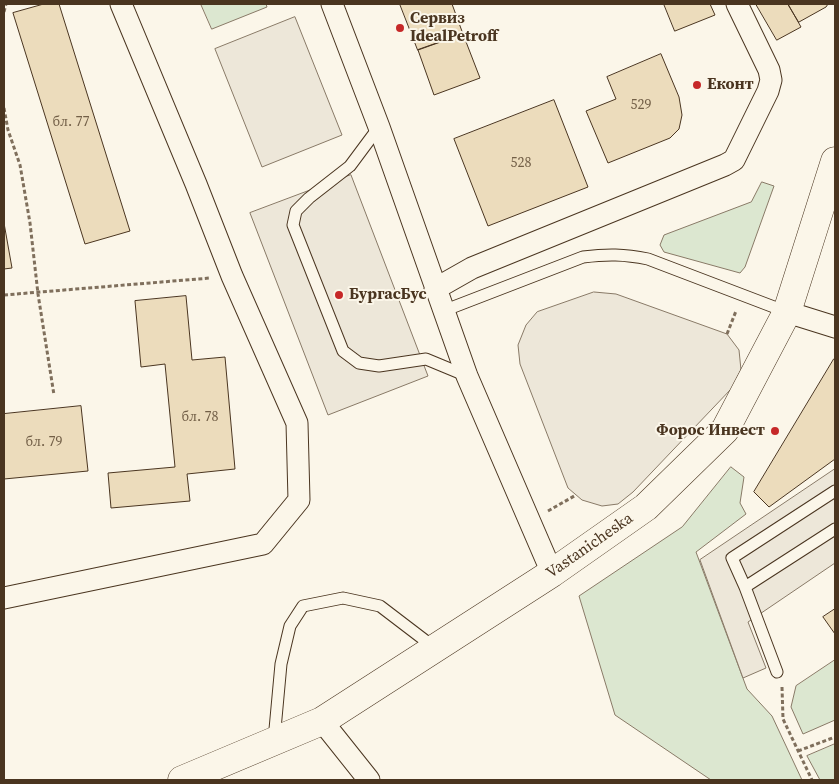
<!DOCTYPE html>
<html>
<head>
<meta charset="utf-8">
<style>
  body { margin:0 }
  #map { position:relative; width:839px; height:784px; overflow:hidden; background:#fbf6e9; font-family:"Source Serif 4",serif }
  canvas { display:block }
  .frame { position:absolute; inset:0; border:5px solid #4a3520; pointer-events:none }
</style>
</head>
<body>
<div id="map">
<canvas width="839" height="784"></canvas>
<div class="frame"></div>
</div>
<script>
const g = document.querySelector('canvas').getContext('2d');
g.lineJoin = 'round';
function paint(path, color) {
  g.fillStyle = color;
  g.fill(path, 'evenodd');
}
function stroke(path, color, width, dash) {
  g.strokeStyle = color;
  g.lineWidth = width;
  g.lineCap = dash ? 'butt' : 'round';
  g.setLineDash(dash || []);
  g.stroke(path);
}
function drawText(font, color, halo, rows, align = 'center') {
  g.font = font + ' "Source Serif 4",serif';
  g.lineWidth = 4;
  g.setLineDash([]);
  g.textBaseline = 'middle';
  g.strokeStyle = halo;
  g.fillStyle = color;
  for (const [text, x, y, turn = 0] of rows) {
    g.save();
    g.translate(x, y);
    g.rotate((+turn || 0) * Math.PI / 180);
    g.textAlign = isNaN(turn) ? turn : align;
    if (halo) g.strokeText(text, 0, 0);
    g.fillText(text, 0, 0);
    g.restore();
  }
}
const green = new Path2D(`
  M201 4H266L267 7 212 29Z
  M762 182 774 186 745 267 740 273 664 252 660 245 664 235 751 202Z
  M731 467 744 477 740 503 746 514 696 552 747 689 772 716 802 780H711L615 715 579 596 682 527Z
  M835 660V720L803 734 791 707 796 686Z
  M835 744V780H820L807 756Z`);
paint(green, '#dce7d0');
stroke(green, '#887966', 1);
const parking = new Path2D(`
  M295 17 342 135 262 167 215 49Z
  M351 175 428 376 328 415 250 213Z
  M594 292 616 294 727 334 739 350 741 370 732 388 633 492 618 504 602 506 582 500 568 488 520 364 518 345 526 325 537 312Z
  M835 469V563L748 622 766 668 743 678 700 560Z`);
paint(parking, '#ede7d9');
stroke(parking, '#887966', 1);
const building = new Path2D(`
  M44 4H59L130 231 85 244 13 13Z
  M400 4H452L463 34 418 50Z
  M664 4H710L715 15 675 31Z
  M756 4H788L801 27 777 40Z
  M788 4H828L826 7 799 22Z
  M463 34 480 78 434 95 418 50Z
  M661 54 679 97 682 115 679 129 670 138 608 163 586 111 616 99 607 77Z
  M554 100 588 187 488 226 454 139Z
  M4 223 12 268 4 269Z
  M186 296 192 360 225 357 235 469 187 474 190 501 111 508 108 473 175 467 165 364 141 367 135 301Z
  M834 359H835V459L769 507 754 492Z
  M81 406 88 471 4 479V414Z
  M835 609V634L823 617Z`);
paint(building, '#ecdcbc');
stroke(building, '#4a3520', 1);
const service = new Path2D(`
  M379 127 350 166 309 198 296 211 293 225 343 351 359 363 379 366 426 359 467 376
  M443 311 583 257C607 254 624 254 648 259L787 312
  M745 587 732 558 835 491
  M777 672 745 587 835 529
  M274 740 281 664 290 626 303 606 343 598 380 606 435 648`);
const minor = new Path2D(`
  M332 4 379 127 467 376 552 573
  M435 289 472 268 725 165 734 160 768 91 771 80 769 70 737 4
  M787 312 835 327
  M4 598 263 544 299 500 297 423 232 276 196 184 121 4
  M322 721 369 780`);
const secondary = new Path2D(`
  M182 780 322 721 552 573 646 507 725 430 787 312 835 161`);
stroke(service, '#4a3520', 13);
stroke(minor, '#4a3520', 23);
stroke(secondary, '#4a3520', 29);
stroke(new Path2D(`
  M4 12 6 4
  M4 108 8 130 20 165 30 223 38 294 54 395
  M4 295 210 278
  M727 334 736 311
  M548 511 576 495
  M782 687 783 719 812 780
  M798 751 835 737`), '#7f6f5c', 3, [4, 2.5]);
stroke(service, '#fbf6e9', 11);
stroke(minor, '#fbf6e9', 21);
stroke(secondary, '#fbf6e9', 28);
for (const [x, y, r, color] of [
  [400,28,5,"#c62828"],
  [697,85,5,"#c62828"],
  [339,295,5,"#c62828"],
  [775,431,5,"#c62828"]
]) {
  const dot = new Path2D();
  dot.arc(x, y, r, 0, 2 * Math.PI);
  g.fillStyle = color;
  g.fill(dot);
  stroke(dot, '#fbf6e9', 2);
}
drawText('14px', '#725f47', null, [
  ["529",641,105],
  ["бл. 77",71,122],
  ["528",521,163],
  ["бл. 78",200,417],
  ["бл. 79",44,442]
]);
drawText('bold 16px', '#4a3520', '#fbf6e9', [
  ["Сервиз",410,19],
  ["IdealPetroff",410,37],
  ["Еконт",707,85],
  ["БургасБус",349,295],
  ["Форос Инвест",765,431,"right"]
], 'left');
drawText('16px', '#4a3520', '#fbf6e9', [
  ["Vastanicheska",590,546,-35]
]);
</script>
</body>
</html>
